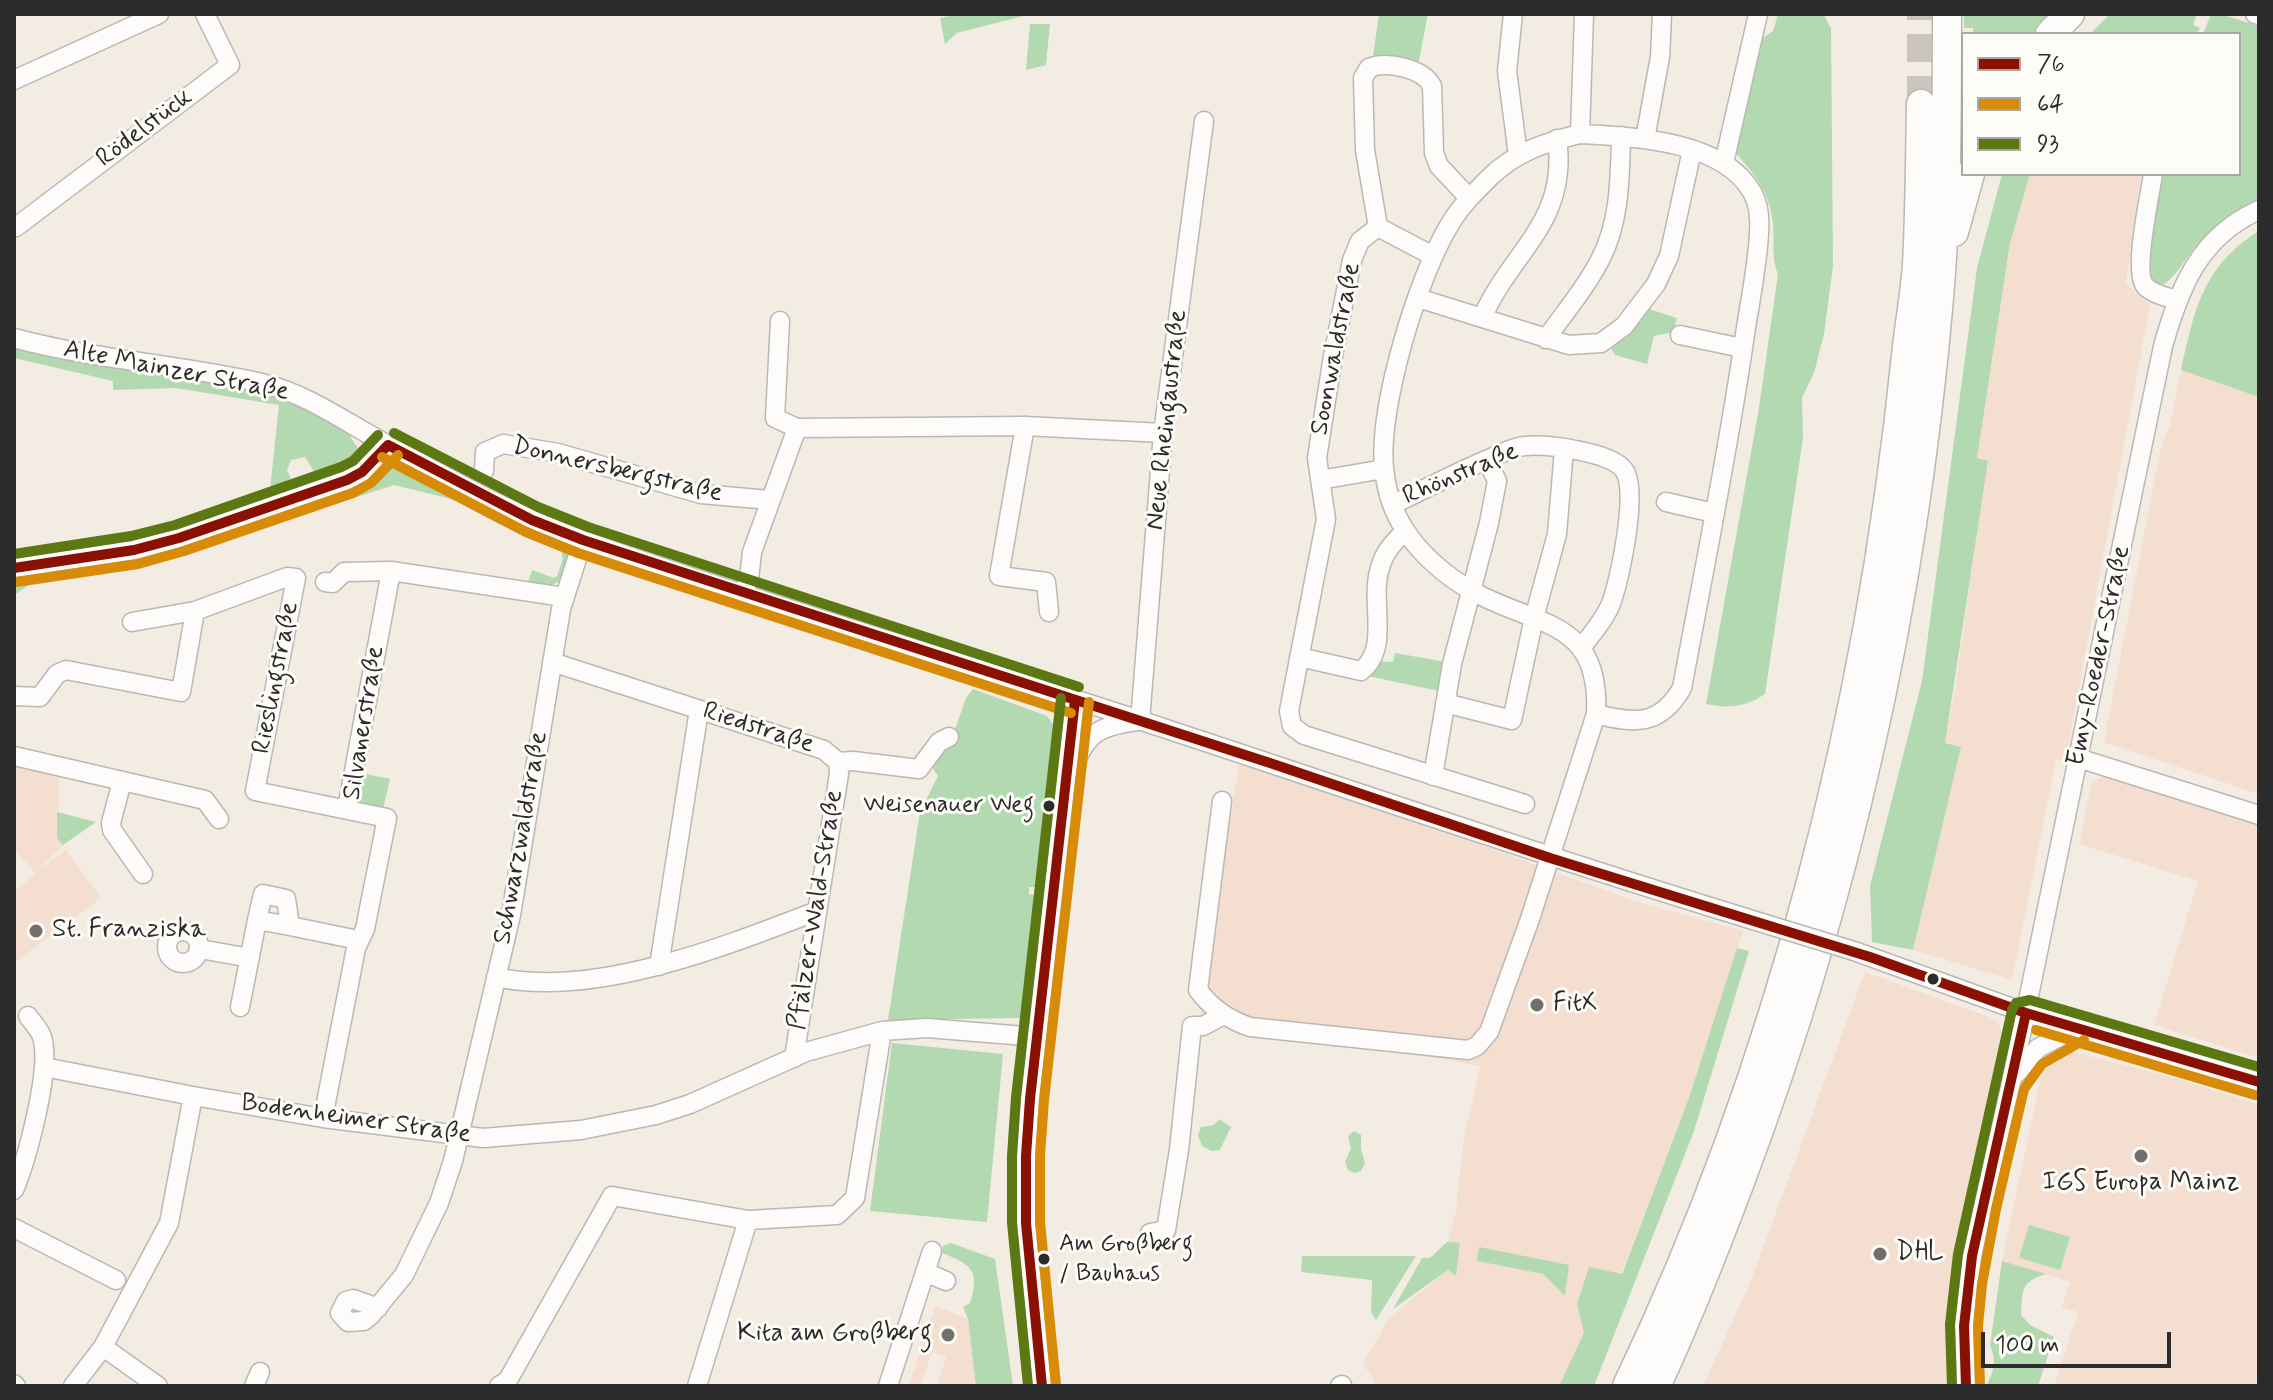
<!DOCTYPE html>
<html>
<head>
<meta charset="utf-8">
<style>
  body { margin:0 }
  #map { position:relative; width:2273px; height:1400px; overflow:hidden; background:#f3ece3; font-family:Mynerve,sans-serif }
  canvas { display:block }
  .frame { position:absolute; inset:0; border:16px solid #2b2b2b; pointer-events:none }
  .legend { position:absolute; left:1961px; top:32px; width:280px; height:144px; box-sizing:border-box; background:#fdfcf7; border:2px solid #a9a8a5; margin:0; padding:10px 14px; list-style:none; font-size:24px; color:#2b2b2b }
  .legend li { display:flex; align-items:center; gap:16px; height:40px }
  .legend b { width:40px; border:2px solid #a9a8a5 }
  .scale { position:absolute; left:1981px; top:1332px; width:190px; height:36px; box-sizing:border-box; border:4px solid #2b2b2b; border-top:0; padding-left:10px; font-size:24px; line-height:28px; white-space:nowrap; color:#2b2b2b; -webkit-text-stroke:6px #fdfcf7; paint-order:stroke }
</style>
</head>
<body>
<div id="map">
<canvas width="2273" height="1400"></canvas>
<div class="frame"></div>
<ul class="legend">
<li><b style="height:10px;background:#8a1002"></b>76</li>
<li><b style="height:10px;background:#d78b06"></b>64</li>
<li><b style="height:10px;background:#5b7813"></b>93</li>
</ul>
<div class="scale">100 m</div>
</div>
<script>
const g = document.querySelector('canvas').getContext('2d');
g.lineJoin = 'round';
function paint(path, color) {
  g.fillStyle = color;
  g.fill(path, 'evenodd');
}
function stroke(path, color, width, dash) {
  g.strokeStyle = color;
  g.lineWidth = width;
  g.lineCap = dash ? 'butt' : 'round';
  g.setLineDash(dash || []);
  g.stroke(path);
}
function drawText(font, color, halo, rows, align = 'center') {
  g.font = font + ' Mynerve,sans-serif';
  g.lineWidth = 6;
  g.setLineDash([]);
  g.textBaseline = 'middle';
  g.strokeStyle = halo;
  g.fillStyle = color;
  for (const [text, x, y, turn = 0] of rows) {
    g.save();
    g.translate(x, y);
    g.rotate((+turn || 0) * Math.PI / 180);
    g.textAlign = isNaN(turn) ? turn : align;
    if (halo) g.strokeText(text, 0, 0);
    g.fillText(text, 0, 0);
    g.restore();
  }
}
paint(new Path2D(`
  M2030 174H2141L2126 282 2137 295 2150 305 2068 746 2065 760H2056L2012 980 1913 950 1961 747 1945 743 1955 690 1987 461 1977 458 2010 243Z
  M2181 370 2259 397V794L2104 742 2157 467 2162 444 2170 425Z
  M14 764 60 774 57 837 63 845 36 872 66 850 101 898 14 963V891L35 874 14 848Z
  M1239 764 1404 817 1635 901 1743 931 1689 1098 1578 1386H1374V1380L1363 1364 1389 1318 1439 1277 1456 1211 1463 1144 1480 1066 1200 1016Z
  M2102 776 2259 823V1058L2154 1025 2198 881 2079 844 2092 782Z
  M1865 972 1989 1017 1998 1022 2001 1032 2005 1034 1957 1283 1953 1354 1955 1386H1703L1750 1283Z
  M2060 1048 2185 1081 2259 1105V1373L2255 1386H2054L2078 1312 2062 1307 2070 1282 2002 1261 2045 1057H2053Z
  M935 1306 968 1319 976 1386H937L946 1357 932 1352 920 1386H909Z`), '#f4ded0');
paint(new Path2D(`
  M959 14H1031L957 33 945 44 940 18Z
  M1379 14H1428L1418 65 1373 56Z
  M1778 14H1823L1831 28 1833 266 1824 334 1814 373 1802 398 1803 438 1765 694C1746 707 1728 709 1706 704L1759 408 1778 274C1770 255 1776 238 1772 217 1768 190 1752 171 1734 151L1761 39 1773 31Z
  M1964 14H2058L2039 34H1973V28H1964Z
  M2110 14H2197L2193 25 2200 28 2197 34H2090Z
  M2211 14H2220L2259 26V201C2234 212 2210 228 2193 250 2182 263 2176 277 2161 286L2149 278 2148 271 2159 174H2239V34H2203Z
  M1030 24H1050L1046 65 1026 70Z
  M2002 174H2030L2010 243 1977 458 1988 461 1945 743 1961 747 1913 950 1872 942 1870 886 1922 681 1977 268Z
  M2259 231V397L2181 370C2194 311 2203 265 2259 231Z
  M1646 308 1677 318 1673 332 1654 336 1647 364 1615 355 1608 343Z
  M14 347 72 360 171 374 281 394 351 434V438L360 451C353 470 336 473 318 478L305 457 291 460 287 470 291 479 270 490 279 405 176 388 113 390V381L14 358Z
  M379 465 398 467 561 544C576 555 567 567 561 581L551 585 528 582 532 570 554 578 557 576 563 559 561 550 499 524 455 500 394 485 159 561 32 583 14 595V579L28 573 106 562Z
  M1395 653 1446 662 1439 691 1368 676 1373 661 1393 662Z
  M973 689 1047 716 1055 727 1057 746 1035 887H1029V894L1035 895 1021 1018 888 1020 920 812 938 776 930 764 952 738 966 698Z
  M361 773 390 779 383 809 357 805Z
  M57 812 96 822 63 845 57 838Z
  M1737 948 1749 951 1694 1131 1594 1386H1559L1584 1333 1577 1304 1589 1267 1622 1274 1689 1098Z
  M892 1043 1003 1054 987 1222 870 1211Z
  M1219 1119 1231 1127 1220 1150 1211 1151 1202 1146 1198 1135 1201 1127 1214 1125Z
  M1354 1131 1361 1135V1149L1365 1163 1361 1171 1355 1173 1348 1170 1345 1162 1351 1148 1348 1136Z
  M2029 1225 2070 1237 2060 1270 2019 1258Z
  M1447 1242 1460 1243 1456 1276 1448 1270 1393 1309 1422 1258H1430Z
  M951 1243 995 1259 1013 1386H976L968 1319 963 1307 970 1303C981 1270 970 1264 942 1253L943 1246Z
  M1479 1247 1569 1265 1565 1296 1543 1274 1477 1261Z
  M1302 1256H1416L1376 1320 1371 1312 1372 1280 1301 1272Z
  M2002 1261 2046 1274C2020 1282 2023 1290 2021 1315L2030 1325 2054 1337 2038 1386H1986C1994 1371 1997 1362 1990 1345Z`), '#b3d9b1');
stroke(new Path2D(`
  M1921 104V14`), '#cbc5be', 28, [28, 14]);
const minor = new Path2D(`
  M1513 14 1507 71 1518 155
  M2255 14 2259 15
  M14 80 159 14
  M1580 134C1634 137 1722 140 1752 192 1759 204 1760 220 1759 233 1757 272 1748 310 1743 348 1726 462 1703 575 1682 688 1660 726 1635 724 1596 714 1601 618 1536 627 1472 591 1447 577 1420 554 1405 530 1393 512 1386 489 1384 468 1378 407 1418 276 1450 224 1460 207 1475 192 1489 178 1515 152 1546 142 1580 134Z
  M1580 134 1584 14
  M1645 139 1660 57 1662 14
  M1724 163 1758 14
  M2153 174C2150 195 2132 274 2146 287 2153 294 2167 297 2176 300
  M1469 198 1439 166 1434 153 1432 86C1423 68 1387 61 1369 68L1363 78 1365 150 1378 227 1360 241 1352 260 1333 356 1317 458 1326 519 1289 711 1292 726 1304 735 1525 804
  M14 226 16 227 230 65 205 14
  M1378 227 1433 256
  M1418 298 1569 345 1601 343 1624 326 1656 284 1669 256 1692 150
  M1482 318C1511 251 1569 222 1557 139
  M780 321 775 418 797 428
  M1680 335 1742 348
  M14 338C95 360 180 364 262 383 304 393 341 419 379 440 447 477 515 516 588 542 770 606 956 660 1139 720 1349 789 1558 861 1769 925
  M1546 339C1564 313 1586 288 1600 260 1620 223 1620 177 1621 136
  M1025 426 999 576 1046 582 1049 612
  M484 471 485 452 503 444 558 453 701 494 770 500
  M1320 480 1384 469
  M1666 502 1714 513
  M1392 505C1425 489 1457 472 1491 458 1502 453 1513 447 1525 446 1547 444 1612 452 1624 470 1639 490 1620 576 1612 601 1606 618 1593 632 1582 647
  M14 568 134 550 179 538 347 480 362 472 388 445
  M325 582 333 583 344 572 391 571
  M743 594 749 579 752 552 797 428 1025 426 1163 433
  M132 622 195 611
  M1299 657 1361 671C1391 648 1369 602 1380 568 1384 552 1394 542 1405 531
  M552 662 824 750 838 762
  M14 696 40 697 57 674 66 670 181 692 195 611 287 577 296 578 255 791 387 818 365 929 356 948 323 1118
  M1445 703 1512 720 1534 618 1557 534 1564 449
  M1140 721 1163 433 1204 121
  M14 756 205 800 219 819
  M2078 758 2259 815
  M838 762 853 761 919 769 939 742 949 737
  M1073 768C1087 732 1100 726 1137 721
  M1433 776 1452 664 1489 523 1497 481 1487 460
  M122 781 111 823 112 830 143 874
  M1222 801 1198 990C1212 1009 1229 1020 1250 1027L1468 1050 1477 1046 1489 1032 1530 919 1596 714
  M347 809 391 571 564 597
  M257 920 263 894 286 899 290 926 358 940
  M167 947a16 16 0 1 1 32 0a16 16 0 1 1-32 0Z
  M200 949 250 958
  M1854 951 2026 1013 2259 1082
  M659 966 699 710
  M496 977C594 999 726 946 817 911
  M240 1007 257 920 290 926
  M794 1058 839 774 838 762
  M44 1067 193 1096 323 1118 483 1138 581 1130 656 1115 690 1104 806 1052 882 1031 927 1028 1037 1037
  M2017 1073 2038 1048 2077 1028
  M14 1190C27 1159 52 1068 42 1037 40 1030 32 1022 28 1016
  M14 1228 116 1280
  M1150 1233 1166 1230 1179 1150 1192 1026H1203L1224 1015
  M925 1272 946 1281
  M378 1308 353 1299 346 1301 340 1313 348 1322 364 1321 371 1315 404 1275 439 1203 453 1161 511 915 561 609 583 540
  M103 1347 158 1386
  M14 1384 16 1386
  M73 1386 103 1347 169 1223 193 1096
  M254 1386 260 1372
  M499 1386 508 1380 612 1196 748 1220 837 1215 855 1198 882 1031
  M697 1386 748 1220
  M888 1386 932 1251
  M1042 1386 1026 1223V1156L1030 1099 1075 700
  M1340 1386 1342 1385
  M1966 1386 1964 1326 1972 1256 2011 1083 2163 346C2180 287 2199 237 2259 210`);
const highway = new Path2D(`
  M2050 34 2070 14
  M1954 232 1970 174
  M1627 1386C1781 1065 1870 709 1906 356 1909 325 1915 295 1917 264 1920 210 1920 157 1921 104
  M1656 1386C1687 1320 1714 1251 1740 1182 1847 898 1913 601 1939 298 1947 204 1947 109 1947 14`);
stroke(minor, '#bbb7b2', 21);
stroke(highway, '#bbb7b2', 31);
stroke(minor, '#fdfcfb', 18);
stroke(highway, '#fdfcfb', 28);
const minorBridge = new Path2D(`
  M1769 925 1854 951`);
stroke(minorBridge, '#bbb7b2', 21, []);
stroke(minorBridge, '#fdfcfb', 18);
stroke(new Path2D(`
  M388 445 532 520 583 540 1273 764 1550 858 1870 957 2026 1013 2259 1082
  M14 568 134 550 179 538 347 480 362 472 388 445
  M1042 1386 1026 1223V1156L1030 1099 1075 700
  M1966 1386 1964 1326 1972 1256 2026 1013`), '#8a1002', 10);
stroke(new Path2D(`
  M382 457 526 532 578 553 1071 713
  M16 582 138 564 184 551 353 493 371 483 398 455
  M2036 1030 2255 1095
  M1056 1385 1040 1222V1156L1044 1100 1089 702
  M1980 1386 1978 1326 1982 1284 1996 1209 2024 1089 2042 1064 2084 1040`), '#d78b06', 10);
stroke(new Path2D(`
  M394 433 538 507 588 527 1079 687
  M14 554 131 536 175 525 341 467 353 461 378 435
  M1028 1386 1012 1223V1156L1016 1097 1061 698
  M1952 1386 1950 1324 1958 1254 2012 1010 2016 1003 2030 1000 2259 1067`), '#5b7813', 10);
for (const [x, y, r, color] of [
  [1049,806,7,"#2b2b2b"],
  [36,931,8,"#716f6b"],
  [1933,979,7,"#2b2b2b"],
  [1537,1005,8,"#716f6b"],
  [2141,1156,8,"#716f6b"],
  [1880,1254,8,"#716f6b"],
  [1044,1259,7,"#2b2b2b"],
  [948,1335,8,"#716f6b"]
]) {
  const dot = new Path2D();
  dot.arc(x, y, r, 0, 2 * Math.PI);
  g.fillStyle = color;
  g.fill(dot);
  stroke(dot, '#fdfcf7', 3);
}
drawText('24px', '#2b2b2b', '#fdfcf7', [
  ["Weisenauer Weg",1034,806],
  ["Am Großberg",1059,1245,"left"],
  ["/ Bauhaus",1059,1275,"left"]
], 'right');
drawText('26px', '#2b2b2b', '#fdfcf7', [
  ["Rödelstück",145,129,-37],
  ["Soonwaldstraße",1337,349,-79],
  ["Alte Mainzer Straße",176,372,11],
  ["Neue Rheingaustraße",1168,420,-84],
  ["Donnersbergstraße",617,471,13],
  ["Rhönstraße",1461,475,-23],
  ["Emy-Roeder-Straße",2100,656,-78],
  ["Rieslingstraße",277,678,-79],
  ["Silvanerstraße",365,723,-81],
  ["Riedstraße",758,729,18],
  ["Schwarzwaldstraße",522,838,-80],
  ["Pfälzer-Wald-Straße",817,910,-81],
  ["Bodenheimer Straße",356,1120,8]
]);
drawText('26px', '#2b2b2b', '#fdfcf7', [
  ["St. Franziska",52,931],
  ["FitX",1553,1005],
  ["IGS Europa Mainz",2141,1184,"center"],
  ["DHL",1896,1254],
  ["Kita am Großberg",932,1335,"right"]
], 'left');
</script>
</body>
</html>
